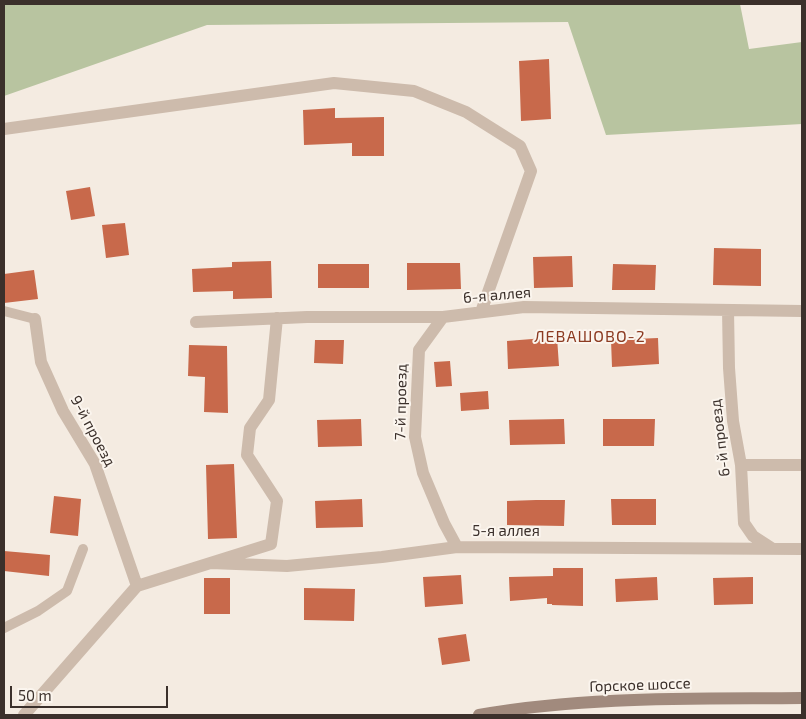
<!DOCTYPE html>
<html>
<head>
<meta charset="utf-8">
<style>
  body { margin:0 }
  #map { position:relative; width:806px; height:719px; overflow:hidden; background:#f4ebe1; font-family:"Exo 2",sans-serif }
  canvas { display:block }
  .frame { position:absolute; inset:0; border:5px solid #3b302b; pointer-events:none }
  .scale { position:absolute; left:10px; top:686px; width:158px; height:22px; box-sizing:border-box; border:2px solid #3b302b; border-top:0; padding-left:6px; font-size:15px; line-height:18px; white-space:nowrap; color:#3b302b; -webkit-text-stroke:4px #fbf5ee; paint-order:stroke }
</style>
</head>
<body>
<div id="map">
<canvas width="806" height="719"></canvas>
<div class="frame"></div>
<div class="scale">50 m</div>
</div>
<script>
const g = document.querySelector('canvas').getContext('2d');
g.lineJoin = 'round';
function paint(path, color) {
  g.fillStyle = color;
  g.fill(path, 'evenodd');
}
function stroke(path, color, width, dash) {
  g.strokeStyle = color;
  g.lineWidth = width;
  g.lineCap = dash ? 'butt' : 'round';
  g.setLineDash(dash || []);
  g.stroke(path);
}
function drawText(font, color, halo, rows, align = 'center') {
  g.font = font + ' "Exo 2",sans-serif';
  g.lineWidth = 4;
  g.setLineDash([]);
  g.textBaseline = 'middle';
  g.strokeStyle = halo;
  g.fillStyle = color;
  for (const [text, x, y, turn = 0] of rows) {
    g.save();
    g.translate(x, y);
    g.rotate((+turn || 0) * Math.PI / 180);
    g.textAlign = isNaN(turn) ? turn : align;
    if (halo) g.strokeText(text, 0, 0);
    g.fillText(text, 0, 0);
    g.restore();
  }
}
paint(new Path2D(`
  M4 4H740L749 49 802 42V124L606 135 568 22 207 25 4 96Z`), '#b8c4a0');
paint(new Path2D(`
  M549 59 551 119 521 121 519 61Z
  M335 108V118L384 117V156H352V143L304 145 303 110Z
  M90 187 95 216 71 220 66 191Z
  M125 223 129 255 106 258 102 225Z
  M714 248 761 249V286L713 285Z
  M572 256 573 287 534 288 533 257Z
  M271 261 272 298 233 299V291L193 292 192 269 232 267V262Z
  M407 263H460L461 289 407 290Z
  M318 264H369V288H318Z
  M613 264 656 265 655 290H612Z
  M34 270 38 299 4 303V274Z
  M557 337 559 366 508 369 507 341Z
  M658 338 659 364 612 367 611 340Z
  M315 340H344L343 364 314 363Z
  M189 345 227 346 228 413 204 412 205 377 188 376Z
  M450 361 452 386 436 387 434 362Z
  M488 391 489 409 461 411 460 393Z
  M361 419 362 446 318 447 317 420Z
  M564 419 565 444 510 445 509 420Z
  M603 419H655L654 446H603Z
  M234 464 237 538 208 539 206 465Z
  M54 496 81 499 78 536 50 533Z
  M362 499 363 527 316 528 315 501Z
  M611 499H656V525H612Z
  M536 500H565L564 526 507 525V501Z
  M4 551 50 555 49 576 4 571Z
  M553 568H583V606L552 605V604H547V598L510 601 509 577 553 576Z
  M461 575 463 604 425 607 423 577Z
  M657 577 658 600 616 602 615 579Z
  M753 577V604L714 605 713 578Z
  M204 578H230V614H204Z
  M304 588 355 589 354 621 304 620Z
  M466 634 470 661 442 665 438 638Z`), '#c8694b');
stroke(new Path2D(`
  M4 311 35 319
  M4 628 38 611 67 591 83 549`), '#cdbbac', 10);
stroke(new Path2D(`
  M4 129 334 83 414 91 466 112 520 146 531 171 481 312
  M728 310 729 368 733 421 741 465 744 523 753 536 773 549
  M443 317 419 350 415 437 423 473 444 523 457 547
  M35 319 41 362 63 411 95 464 137 586
  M196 322 307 317H443L524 307 802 311
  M741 465H802
  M211 563 287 566 382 557 457 547 802 549
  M24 715 137 586 271 544 277 501 247 455 250 428 269 400 277 318`), '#cdbbac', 12);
stroke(new Path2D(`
  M479 715C585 696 695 699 802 698`), '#a18a7d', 12);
drawText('15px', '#3b302b', '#fbf5ee', [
  ["6-я аллея",497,295,-5],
  ["7-й проезд",401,402,-89],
  ["9-й проезд",93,431,62],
  ["6-й проезд",720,438,-97],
  ["5-я аллея",506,531],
  ["Горское шоссе",640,685,-2]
]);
g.letterSpacing = '1px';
drawText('16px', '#8c3b22', '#fbf5ee', [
  ["ЛЕВАШОВО-2",590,337]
]);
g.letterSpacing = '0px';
</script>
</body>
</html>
